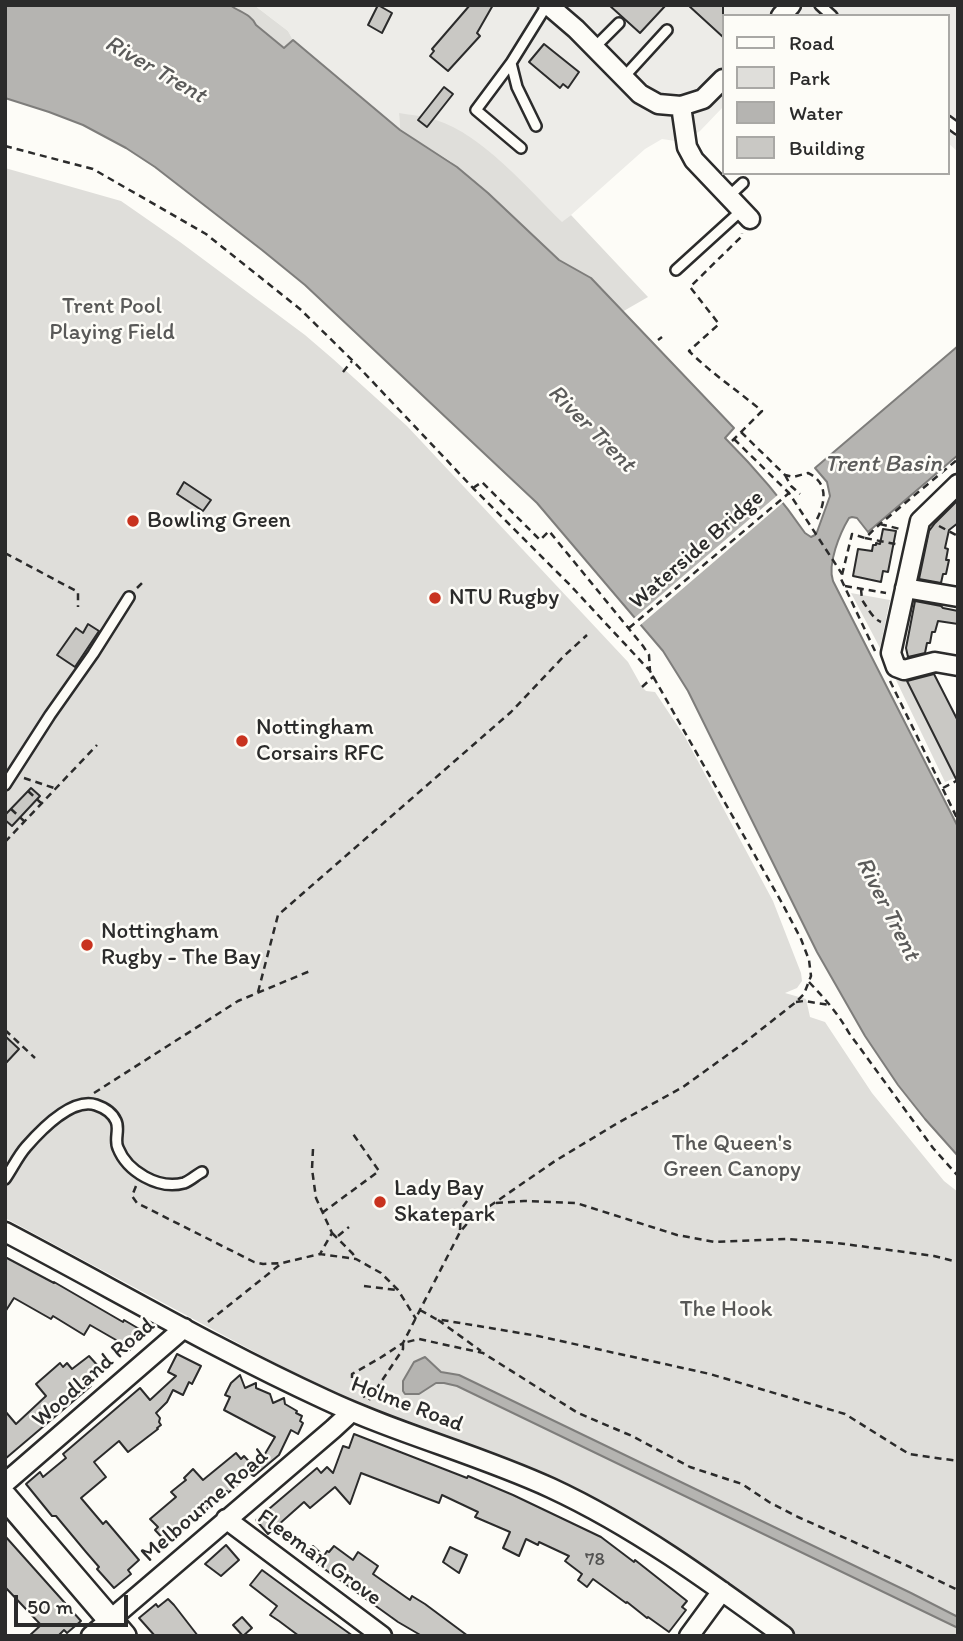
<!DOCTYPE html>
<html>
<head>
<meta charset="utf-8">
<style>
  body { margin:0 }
  #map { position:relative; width:963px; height:1641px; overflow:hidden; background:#fdfcf7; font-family:Itim,sans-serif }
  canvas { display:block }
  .frame { position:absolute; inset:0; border:7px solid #2b2b2b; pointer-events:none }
  .legend { position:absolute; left:722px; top:14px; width:228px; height:161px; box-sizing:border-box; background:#fdfcf7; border:2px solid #a9a8a5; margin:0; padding:9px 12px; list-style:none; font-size:21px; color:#2b2b2b }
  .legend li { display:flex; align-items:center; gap:14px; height:35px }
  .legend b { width:35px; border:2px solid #a9a8a5 }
  .scale { position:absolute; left:14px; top:1595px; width:114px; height:32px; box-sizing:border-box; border:4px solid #2b2b2b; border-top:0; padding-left:9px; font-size:21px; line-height:24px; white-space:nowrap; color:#2b2b2b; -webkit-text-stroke:5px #fdfcf7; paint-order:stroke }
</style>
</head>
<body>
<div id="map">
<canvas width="963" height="1641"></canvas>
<div class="frame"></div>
<ul class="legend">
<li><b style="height:9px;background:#fdfcf7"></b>Road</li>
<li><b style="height:19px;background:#dfdeda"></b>Park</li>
<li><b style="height:19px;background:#b5b4b1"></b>Water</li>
<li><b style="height:19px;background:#c9c8c4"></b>Building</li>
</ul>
<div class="scale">50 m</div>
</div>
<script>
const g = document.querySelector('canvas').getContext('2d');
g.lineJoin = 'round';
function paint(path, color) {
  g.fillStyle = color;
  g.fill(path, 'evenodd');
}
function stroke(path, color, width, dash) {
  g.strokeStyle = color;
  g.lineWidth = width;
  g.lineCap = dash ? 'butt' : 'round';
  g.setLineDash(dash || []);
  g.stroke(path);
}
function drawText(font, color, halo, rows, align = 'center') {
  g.font = font + ' Itim,sans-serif';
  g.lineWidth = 5;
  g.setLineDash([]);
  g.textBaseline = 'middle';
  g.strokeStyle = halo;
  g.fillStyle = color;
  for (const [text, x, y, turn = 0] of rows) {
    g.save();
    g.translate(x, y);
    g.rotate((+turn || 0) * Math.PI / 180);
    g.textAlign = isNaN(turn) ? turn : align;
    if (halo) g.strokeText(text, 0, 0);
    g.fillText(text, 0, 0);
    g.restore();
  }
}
paint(new Path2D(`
  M254 5H958V152L947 142V16H723V107L700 131 682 142 662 139 645 149 562 223 399 113 400 130 293 40 288 31Z`), '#edece8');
paint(new Path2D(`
  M230 5H254L288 31 293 40 285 48 256 25C251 14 239 12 230 5Z
  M399 113C411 115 424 116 436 120 483 135 527 188 562 222L571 215 648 297 622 312 591 278 559 260 488 193 450 161 400 130Z
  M5 168 121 201 180 242 305 335 333 359 407 426 628 662 642 687 646 691 655 692 685 737 773 901 801 973 802 981 797 988 785 993 806 999 810 1017 825 1022 872 1093 944 1181 958 1192V1636H796L657 1536 588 1498 491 1452 429 1433 384 1416 305 1379 5 1218Z
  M851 593 890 600 880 648Z
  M905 677 955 778 945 782 896 680Z`), '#dfdeda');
const water = new Path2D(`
  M5 5H230C239 12 251 14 256 25L284 48 293 40 400 130 457 167 488 193 559 260 591 278 734 428 725 438C755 468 781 498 805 533L811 537 815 535 817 532 830 496 827 482 815 468 958 346V455L868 532 857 518 852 517 849 518C840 533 827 564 833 581L958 827V1156L925 1119 898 1085 865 1036 817 952 688 691 663 651 537 503 305 285 262 250 155 167 126 148 83 125 49 112 5 98Z
  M425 1357 441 1372 459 1375 911 1593 958 1617V1628L457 1386 444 1383H436L419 1394H405L403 1391V1381L414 1362Z`);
paint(water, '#b5b4b1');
stroke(water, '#7e7d7b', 2);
paint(new Path2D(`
  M780 493 786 500 638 627 632 620Z`), '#fdfcf7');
const building = new Path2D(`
  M378 5 392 13 382 33 368 25Z
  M470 5H493L477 33 480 36 448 71 430 56 434 51 432 49Z
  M609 5H666L640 33Z
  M688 5H723V37Z
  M544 44 579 72 568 88 563 84 560 88 529 62Z
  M444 87 453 94 427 127 418 120Z
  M184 482 211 500 203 511 177 494Z
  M958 500V523L949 530 945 548 948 549 946 560H949L946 574H943L941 583 919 579 929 531 935 523Z
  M883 529 896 531 888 572 883 571 881 582 853 576 858 549 872 551 873 545H876V543L880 544Z
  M915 601 941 606 943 608 958 611V624L938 621 935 632H932L930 643H927L925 653 908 657 906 648Z
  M88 624 99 631 75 667 57 655 76 628 83 633Z
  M934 674 958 721V783L907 681Z
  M31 788 40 796 12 826 5 820V815Z
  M5 1036 19 1049 5 1064Z
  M5 1257 54 1283V1282L123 1322 124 1320 141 1330 130 1350 115 1342 116 1340 90 1325 84 1335 53 1316 51 1319 14 1298 5 1312Z
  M177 1354 201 1366 192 1384 189 1382 183 1395 173 1390 167 1402 156 1413 160 1418 159 1422 161 1425 157 1428 158 1429 128 1452 119 1441 94 1462 106 1477 81 1498 103 1524 106 1521 139 1560 128 1570 131 1574 114 1588 97 1569 99 1567 86 1552 56 1516H52L26 1484 40 1472 43 1477 66 1458 63 1454 140 1388 150 1400 176 1376 168 1372Z
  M89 1356 99 1367 85 1379 91 1386 5 1459V1411L16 1424 46 1396 36 1384 60 1363 63 1367 67 1363 72 1369Z
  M240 1375 245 1388 256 1383V1388L270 1394 273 1403 284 1398 285 1404 297 1411 296 1413 302 1416 300 1421 303 1423 298 1434 291 1430 279 1455 254 1476 252 1475 254 1471 228 1493 227 1491 168 1544 155 1530 158 1527 150 1519 176 1497 171 1492 186 1480 184 1478 193 1469 203 1480 236 1453 241 1459 244 1456 256 1469 275 1437 224 1410 230 1397 225 1395 231 1383Z
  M354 1434 467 1478 468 1476 513 1495 601 1537 634 1562 635 1560 687 1601 682 1607 686 1610 669 1632 648 1617 647 1618 627 1602 626 1603 593 1579 587 1587 578 1580 582 1574 565 1561 569 1556 539 1542 538 1545 526 1539 519 1556 503 1548 510 1532 475 1517 478 1512 442 1495 439 1503 361 1473 350 1504 335 1487 310 1508 304 1502 268 1534 256 1520 317 1468 321 1473 327 1467 333 1473 343 1446 349 1448Z
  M5 1536 81 1621 67 1633 64 1630 58 1636H29L41 1625 5 1587Z
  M226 1545 239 1560 221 1576 205 1564Z
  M313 1546 324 1556 327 1551 329 1552 334 1546 353 1560 358 1552 378 1566 373 1574 410 1600 412 1596 425 1604 468 1636H422L398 1622 305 1555Z
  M450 1547 467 1555 459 1573 443 1562Z
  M262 1570 304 1601 353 1636H299L279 1621 270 1615 277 1606 250 1585Z
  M168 1599 174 1605 198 1636H155L139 1618 156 1604 158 1607Z
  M242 1617 252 1628 243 1636 233 1625Z`);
paint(building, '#c9c8c4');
stroke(building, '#2b2b2b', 2);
const service = new Path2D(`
  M820 5 832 16
  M595 47 619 23
  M511 63 476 110 521 148
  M624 77 667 30
  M947 121 958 129
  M536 126 517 87 511 63 547 5
  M729 196 743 183
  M676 270 742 210
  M5 785 50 715 93 654 129 597
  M5 1179C12 1169 18 1156 26 1147 40 1131 72 1097 96 1105 105 1108 112 1112 116 1121 120 1129 114 1140 118 1148 127 1171 158 1190 184 1183 190 1181 196 1175 202 1172`);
const minor = new Path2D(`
  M548 5 576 29 640 94 658 104 681 106 703 99 723 79
  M781 16 791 5
  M681 106 687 147 694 160 750 219
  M958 484 920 521 891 653 896 667 904 670 935 662 958 666
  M905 588 958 597
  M5 1232C112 1288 215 1349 324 1399 398 1434 477 1454 551 1488 635 1527 710 1582 784 1636
  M5 1483 184 1328
  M226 1519 382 1636
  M91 1636 333 1429 346 1417 349 1410
  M689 1636 722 1591`);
const tertiary = new Path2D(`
  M5 1497 124 1636`);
stroke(service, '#2b2b2b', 14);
stroke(minor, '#2b2b2b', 23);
stroke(tertiary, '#2b2b2b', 28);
stroke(new Path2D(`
  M5 146 93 169 206 234 300 309 353 361 473 488 570 585 650 671 782 903 801 939 809 960 811 976 804 994 796 1002 744 1043 683 1087 616 1124 555 1161 471 1219 460 1232 403 1343 380 1358 352 1374V1382L366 1399
  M658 340 662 337
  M343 372 352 361
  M741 432 785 475 793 477 808 473C830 483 825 505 815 523
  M734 439 789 493 842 574
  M732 441 762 411C737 390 712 374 689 351L719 324 690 287 742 236V233
  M785 475 791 486 800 494
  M473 488 482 482 540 540 549 531 643 646 649 655 650 671
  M880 524 900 529
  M939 526 958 536
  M865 538 900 545
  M5 553 78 592V607
  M845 586 886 593
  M137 588 145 580
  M861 589 862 600C867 607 873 619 881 622
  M629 628 789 493
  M875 651 841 579 852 534 865 538 880 524 958 459
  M890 681 958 820
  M642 687 654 676
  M24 778 57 789
  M943 788 958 780
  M28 791 41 803
  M11 809 24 821
  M5 842 97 745
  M809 982C825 999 837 1012 849 1033L933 1148 958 1176
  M258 992 278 915 511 712 564 656 587 635
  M796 1002 804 1001 830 1005
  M5 1030 35 1058
  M94 1093 238 1001 310 971
  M313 1149 312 1169 316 1198 332 1233 320 1254
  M136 1186 132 1196 137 1203 254 1262 263 1264 282 1263
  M496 1203 524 1201 576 1203 677 1235 715 1242 787 1239 837 1243 934 1256 958 1262
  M322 1213 379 1171 353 1134
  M460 1230 461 1209 474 1192
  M332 1233 353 1254 355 1259
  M338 1236 349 1227
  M364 1286 396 1290
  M420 1310 436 1319 538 1336 710 1374 845 1414 909 1454 958 1461
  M438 1320 481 1351
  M208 1322 282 1263 320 1254 356 1259 381 1273 398 1290 416 1319
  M369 1400 403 1349V1343L419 1339 483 1353 578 1413 632 1436 690 1467 742 1484 769 1502 798 1517 910 1567 958 1590`), '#2b2b2b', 2.5, [7, 5]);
stroke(service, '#fdfcf7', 9);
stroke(minor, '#fdfcf7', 18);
stroke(tertiary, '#fdfcf7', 23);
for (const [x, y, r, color] of [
  [133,521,7,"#c8321e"],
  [435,598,7,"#c8321e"],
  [242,741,7,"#c8321e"],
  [87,945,7,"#c8321e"],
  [380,1202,7,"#c8321e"]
]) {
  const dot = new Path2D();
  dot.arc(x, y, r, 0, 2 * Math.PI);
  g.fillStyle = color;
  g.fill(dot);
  stroke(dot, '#fdfcf7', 2.5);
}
drawText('19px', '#525251', null, [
  ["78",595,1560]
]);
drawText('23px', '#585857', '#fdfcf7', [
  ["Trent Pool",112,307],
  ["Playing Field",112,333],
  ["The Queen's",732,1144],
  ["Green Canopy",732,1170],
  ["The Hook",726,1310]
]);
drawText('23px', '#2b2b2b', '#fdfcf7', [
  ["Bowling Green",147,521],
  ["NTU Rugby",449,598],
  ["Nottingham",256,728],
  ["Corsairs RFC",256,754],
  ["Nottingham",101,932],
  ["Rugby - The Bay",101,958],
  ["Lady Bay",394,1189],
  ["Skatepark",394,1215]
], 'left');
drawText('23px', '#2b2b2b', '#fdfcf7', [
  ["Waterside Bridge",697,550,-41],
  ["Woodland Road",94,1373,-41],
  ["Holme Road",407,1405,21],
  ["Melbourne Road",205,1506,-41],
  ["Fleeman Grove",319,1558,36]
]);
drawText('italic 24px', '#5b5b5a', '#fdfcf7', [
  ["River Trent",155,70,30],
  ["River Trent",591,429,45],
  ["Trent Basin",883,465],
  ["River Trent",887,909,63]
]);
</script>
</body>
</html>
